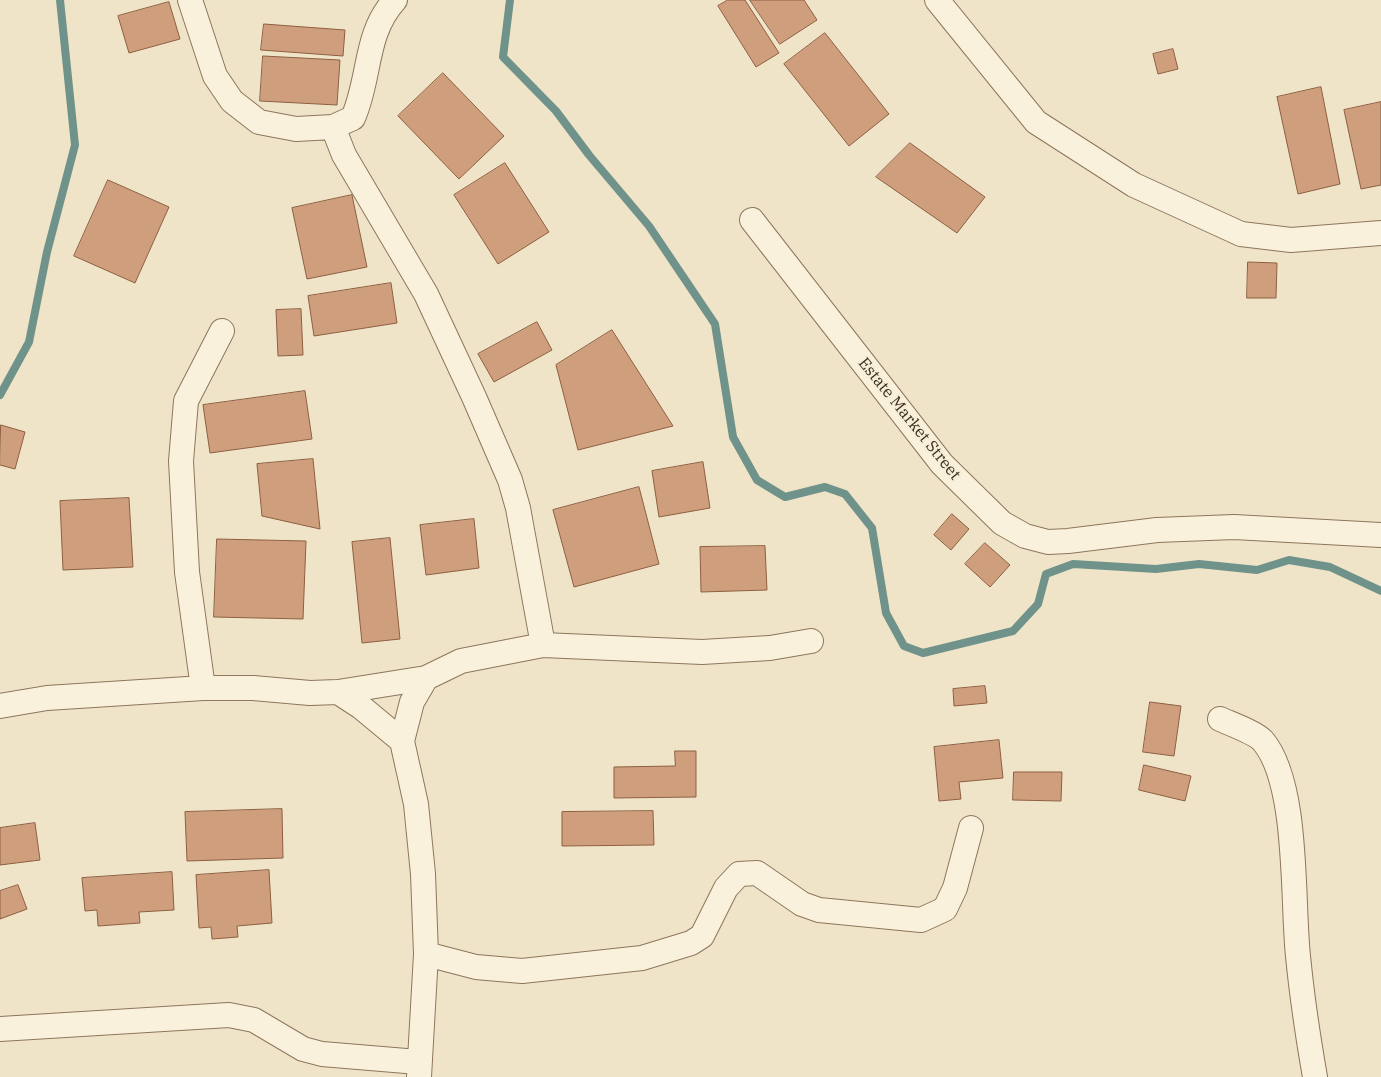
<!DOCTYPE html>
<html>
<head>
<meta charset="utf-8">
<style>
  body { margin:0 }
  canvas { display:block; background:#f0e4c8 }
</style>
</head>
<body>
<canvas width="1381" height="1077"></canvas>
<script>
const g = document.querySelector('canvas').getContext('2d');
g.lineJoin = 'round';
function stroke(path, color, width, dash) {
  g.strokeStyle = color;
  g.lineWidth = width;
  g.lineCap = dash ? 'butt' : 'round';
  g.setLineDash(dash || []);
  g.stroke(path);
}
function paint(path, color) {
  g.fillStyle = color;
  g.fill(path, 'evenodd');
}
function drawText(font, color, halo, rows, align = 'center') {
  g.font = font + ' "IBM Plex Serif",serif';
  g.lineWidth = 4.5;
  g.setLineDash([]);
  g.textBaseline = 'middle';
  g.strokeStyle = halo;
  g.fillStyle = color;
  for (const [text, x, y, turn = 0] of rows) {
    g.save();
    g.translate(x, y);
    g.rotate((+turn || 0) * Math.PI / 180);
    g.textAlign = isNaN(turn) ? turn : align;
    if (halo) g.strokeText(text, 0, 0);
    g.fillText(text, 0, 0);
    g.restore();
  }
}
stroke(new Path2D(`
  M510 0 503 57 556 111 589 155 649 226 715 324 733 437 757 480 785 497 825 487 845 494 872 528 886 613 904 646 923 653 1013 631 1038 604 1046 574 1073 564 1156 569 1199 564 1257 570 1289 560 1330 567 1381 591
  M0 395 29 342 47 252 75 145 60 0`), '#6f938a', 8);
const building = new Path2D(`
  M728 0H745L779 53 756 67 718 6Z
  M750 0H804L817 20 780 44Z
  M169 2 180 39 129 53 118 16Z
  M264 24 345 30 343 56 261 50Z
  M825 33 889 114 849 146 784 64Z
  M1173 49 1178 69 1158 74 1153 54Z
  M263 56 340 60 337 105 260 101Z
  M443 73 504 136 459 179 398 116Z
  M1321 87 1340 184 1298 194 1277 97Z
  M1381 102V185L1361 189 1344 110Z
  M910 143 985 197 957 233 876 177Z
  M505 163 549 232 498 264 454 195Z
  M108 180 169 207 135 283 74 256Z
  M352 195 367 267 307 279 292 208Z
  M1248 262 1277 263 1276 298H1247Z
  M391 283 397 323 314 336 308 296Z
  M301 309 303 355 278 356 276 310Z
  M537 322 552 350 494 382 478 354Z
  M612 330 673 426 578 450 556 365Z
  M305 391 312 439 210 453 203 405Z
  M1 425 25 432 15 469 0 465Z
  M313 459 320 529 262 516 257 464Z
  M703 462 710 508 659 517 652 471Z
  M639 487 659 564 574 587 553 510Z
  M129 498 133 567 63 570 60 501Z
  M952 514 969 529 951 550 934 535Z
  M474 519 479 568 426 575 420 525Z
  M390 538 400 639 362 643 352 542Z
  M217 539 306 541 303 619 214 617Z
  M985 543 1010 565 990 587 965 564Z
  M765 546 767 590 701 592 700 547Z
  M985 686 987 703 954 706 953 689Z
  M1150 702 1181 706 1174 756 1143 752Z
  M999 740 1003 778 959 782 961 799 939 801 934 747Z
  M675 751H696V797L614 798V767L675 766Z
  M1144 765 1191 776 1185 801 1139 790Z
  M1014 772H1062L1061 801 1013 800Z
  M282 809 283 858 187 861 185 812Z
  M653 811 654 845 562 846V812Z
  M35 823 40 860 0 865V828Z
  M269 870 272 923 237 926 238 937 212 939 211 927 199 928 196 875Z
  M172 872 174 910 139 912 140 923 98 926 97 910 85 911 82 878Z
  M18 885 27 909 0 919V891Z`);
paint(building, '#cf9f7d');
stroke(building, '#8d5f41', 1);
const minor = new Path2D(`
  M190 0 215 76 232 101 259 122 296 129 333 127 344 155 426 294 474 397 510 480 518 508 543 645
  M937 0 1036 122 1134 185 1241 234 1291 240 1381 233
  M333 127 353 118C371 77 364 34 395 0
  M752 220 942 464 1002 523 1025 536 1048 542 1068 541 1157 530 1234 527 1381 535
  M222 331 186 401 181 461 187 572 203 688H253L310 693 338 692 426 678 461 661 543 645 702 652 770 648 811 641
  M338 692 361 707 402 741
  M0 706 47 698 203 688
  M1220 719C1231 724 1256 733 1263 741 1299 784 1292 901 1298 956 1302 997 1308 1037 1315 1077
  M426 954 476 967 522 971 642 958 691 943 702 936 726 888 739 874 757 873 802 904 819 910 921 920 945 909 955 888 971 828
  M0 1029 229 1015 254 1020 303 1049 322 1054 418 1062
  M419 1077 426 954 423 874 416 804 402 741 412 702 426 678`);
stroke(minor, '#8d765c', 26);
stroke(minor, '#faf1dc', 24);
drawText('16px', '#3d2e20', '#f7eed8', [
  ["Estate Market Street",909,419,51]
]);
</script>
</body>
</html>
